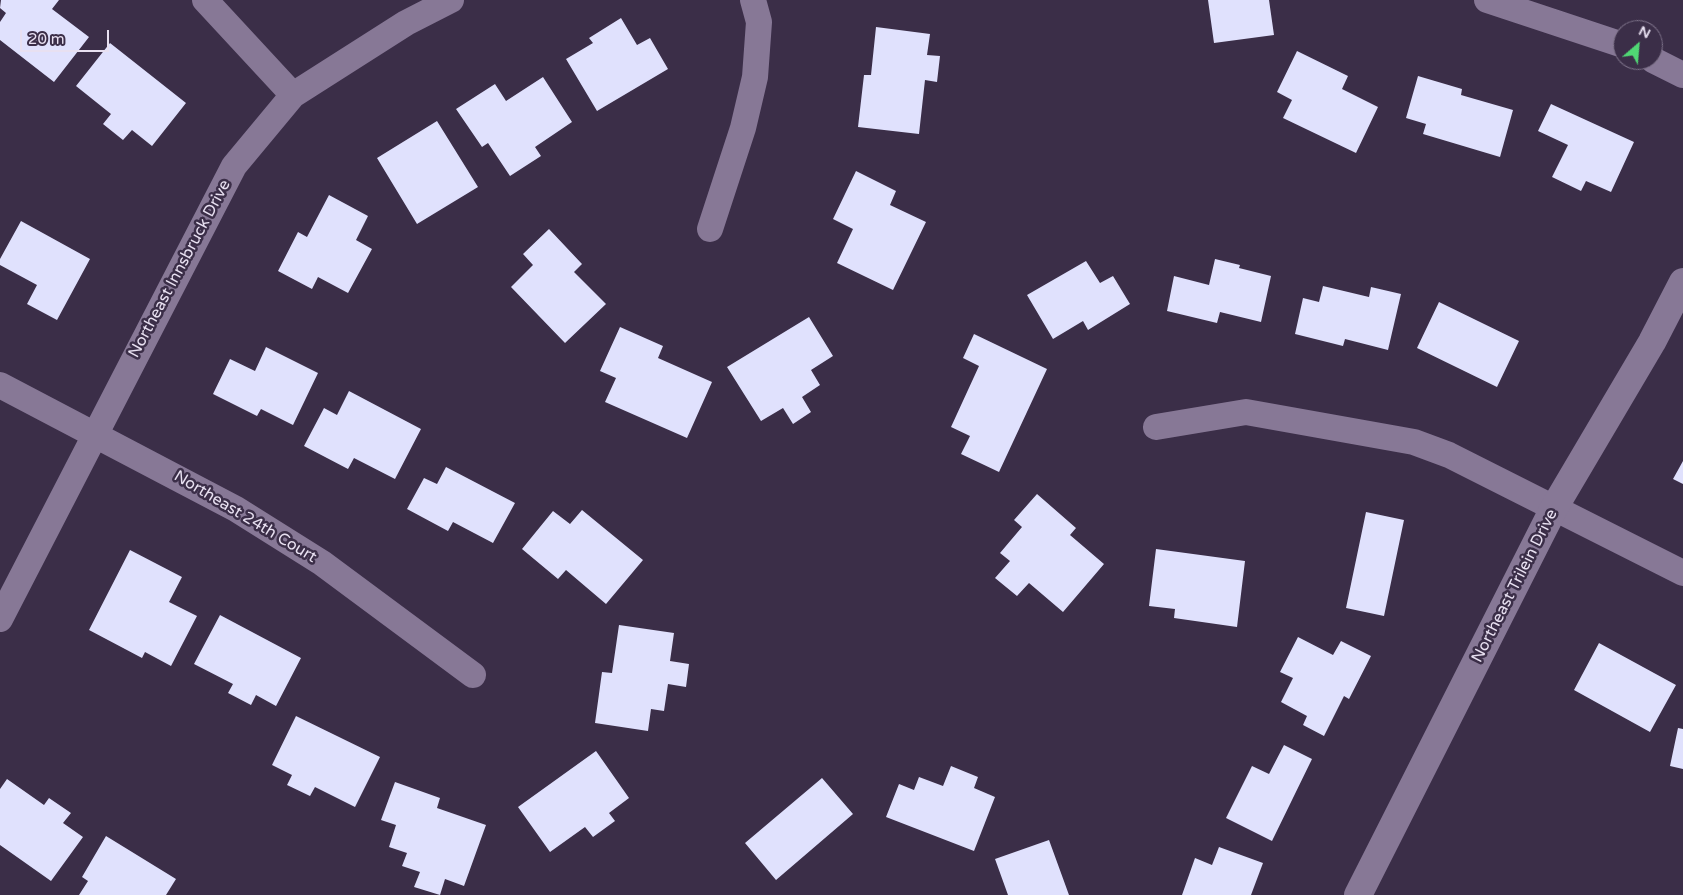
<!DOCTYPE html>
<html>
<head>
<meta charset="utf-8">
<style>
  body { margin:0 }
  #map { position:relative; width:1683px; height:895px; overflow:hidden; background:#3b2e48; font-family:"Varela Round",sans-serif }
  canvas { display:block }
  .north { position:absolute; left:1613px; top:20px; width:50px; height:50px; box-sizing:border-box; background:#3b2e48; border:1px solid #80758c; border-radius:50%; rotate:27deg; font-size:14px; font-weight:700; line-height:20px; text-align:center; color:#e8e0f1 }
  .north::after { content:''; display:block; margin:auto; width:18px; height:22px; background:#50d674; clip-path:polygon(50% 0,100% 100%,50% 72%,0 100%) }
  .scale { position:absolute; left:20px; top:30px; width:89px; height:22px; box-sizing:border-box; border:2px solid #e8e0f1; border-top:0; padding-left:6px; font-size:15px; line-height:18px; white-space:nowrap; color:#e8e0f1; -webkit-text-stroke:4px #3b2e48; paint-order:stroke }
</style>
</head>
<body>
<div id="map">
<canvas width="1683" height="895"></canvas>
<div class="north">N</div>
<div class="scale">20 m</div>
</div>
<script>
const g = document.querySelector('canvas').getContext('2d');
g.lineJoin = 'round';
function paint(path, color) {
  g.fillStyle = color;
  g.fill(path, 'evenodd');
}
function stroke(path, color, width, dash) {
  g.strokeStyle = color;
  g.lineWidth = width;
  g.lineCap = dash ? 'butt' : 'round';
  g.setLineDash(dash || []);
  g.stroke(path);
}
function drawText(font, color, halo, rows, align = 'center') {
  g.font = font + ' "Varela Round",sans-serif';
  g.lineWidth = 5;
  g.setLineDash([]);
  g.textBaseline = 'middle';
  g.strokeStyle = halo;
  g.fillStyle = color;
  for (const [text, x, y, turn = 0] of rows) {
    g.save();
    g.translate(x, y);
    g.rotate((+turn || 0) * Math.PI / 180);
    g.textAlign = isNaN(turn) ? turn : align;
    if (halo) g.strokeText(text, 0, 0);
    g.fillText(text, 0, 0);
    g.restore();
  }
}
paint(new Path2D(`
  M1 0H59L52 9 89 37 54 82 0 40V22L6 13 0 8Z
  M1208 0H1269L1274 35 1214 43Z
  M621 18 637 45 650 38 668 69 597 111 566 59 593 43 589 38Z
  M876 27 930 34 927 55 940 56 937 82 925 80 919 134 858 127 864 75H871Z
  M110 43 186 103 152 146 132 130 123 140 103 124 111 114 76 86Z
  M1297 51 1348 76 1342 89 1378 107 1356 153 1283 118 1292 100 1277 92Z
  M1418 76 1462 89 1461 95 1513 110 1500 157 1423 134 1426 124 1406 118Z
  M543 77 572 122 535 147 541 156 510 176 488 143 482 147 456 109 495 84 506 101Z
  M1551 104 1634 142 1611 192 1586 181 1581 191 1552 177 1568 145 1538 131Z
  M437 121 478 187 417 224 377 158Z
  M856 171 896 191 890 205 926 222 893 290 837 263 853 229 833 219Z
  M329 195 368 216 356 240 372 249 348 293 318 277 312 289 278 271 298 232 307 237Z
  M21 221 90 259 57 320 27 304 37 285 0 265V259Z
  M549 229 582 264 574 272 606 304 565 343 511 287 533 265 523 254Z
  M1215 259 1240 265 1239 268 1271 276 1261 322 1220 312 1217 323 1167 311 1174 276 1209 285Z
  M1086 261 1100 283 1113 276 1130 304 1088 330 1083 321 1053 339 1027 295Z
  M1323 286 1369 297 1371 287 1401 294 1388 350 1345 339 1343 346 1295 334 1303 298 1319 302Z
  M1439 302 1519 341 1497 387 1417 348Z
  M809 317 833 356 811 370 820 385 802 397 811 412 793 424 783 408 761 421 727 367Z
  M620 327 663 346 658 358 712 382 687 438 605 402 616 378 600 371Z
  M974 334 1047 369 999 472 961 454 970 436 951 427 979 366 963 358Z
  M266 347 318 373 293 425 261 409 257 416 213 394 230 359 255 371Z
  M349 391 421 429 395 479 354 458 348 469 304 446 324 408 337 415Z
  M1683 461V484L1673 479Z
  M446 467 515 503 493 543 453 522 448 531 407 509 424 478 437 484Z
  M1037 494 1076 528 1070 535 1104 564 1063 612 1029 583 1017 596 995 578 1010 561 1000 553 1022 527 1014 520Z
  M582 510 643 560 606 604 566 570 558 579 522 549 553 511 570 524Z
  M1366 512 1404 520 1384 616 1346 608Z
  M1156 549 1245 561 1237 627 1174 618 1175 609 1149 606Z
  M130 550 182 577 169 602 197 616 171 666 145 652 142 658 89 630Z
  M220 615 301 658 276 706 256 695 251 705 228 693 233 684 194 664Z
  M619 625 674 633 670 661 689 664 686 687 668 684 664 711 651 709 648 731 595 723 602 672 612 673Z
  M1298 637 1333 655 1341 641 1371 656 1349 699 1344 696 1324 736 1303 725 1307 716 1281 702 1293 678 1280 672Z
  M1599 643 1676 685 1650 732 1574 690Z
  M296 716 380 757 355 807 315 787 310 796 287 785 292 775 272 765Z
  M1678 728 1683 729V769L1670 766Z
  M1284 745 1312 759 1272 841 1226 818 1252 766 1269 774Z
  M596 751 629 798 609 813 615 821 593 837 585 827 550 852 518 807Z
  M951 766 978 777 974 788 995 797 974 851 886 817 899 784 914 790 919 777 943 786Z
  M822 778 853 814 776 880 745 843Z
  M7 779 44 805 49 798 71 813 63 823 83 837 51 881 0 845V789Z
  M395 782 440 798 437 808 486 825 464 886 445 879 440 895 414 887 420 872 402 866 407 853 389 847 396 825 381 820Z
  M106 836 176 879 166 895H79L88 881 82 877Z
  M1049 840 1069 895H1008L995 859Z
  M1219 847 1263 863 1251 895H1182L1195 858 1212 865Z`), '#e0e1fd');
stroke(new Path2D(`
  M205 0 293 95
  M1487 0 1623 45
  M1653 60 1683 75
  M710 229 743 128 755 77 759 22 753 0
  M0 385 236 509 322 563 473 675
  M1156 427 1246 412 1414 442 1449 455 1683 573
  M0 619 234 166 293 95 406 23 451 0`), '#877896', 26);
stroke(new Path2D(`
  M1358 895 1554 508 1652 342 1683 282`), '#877896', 28);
drawText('16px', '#e8e0f1', '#3b2e48', [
  ["Northeast Innsbruck Drive",180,269,-62],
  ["Northeast 24th Court",245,517,31],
  ["Northeast Trilein Drive",1515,586,-63]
]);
</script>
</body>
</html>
